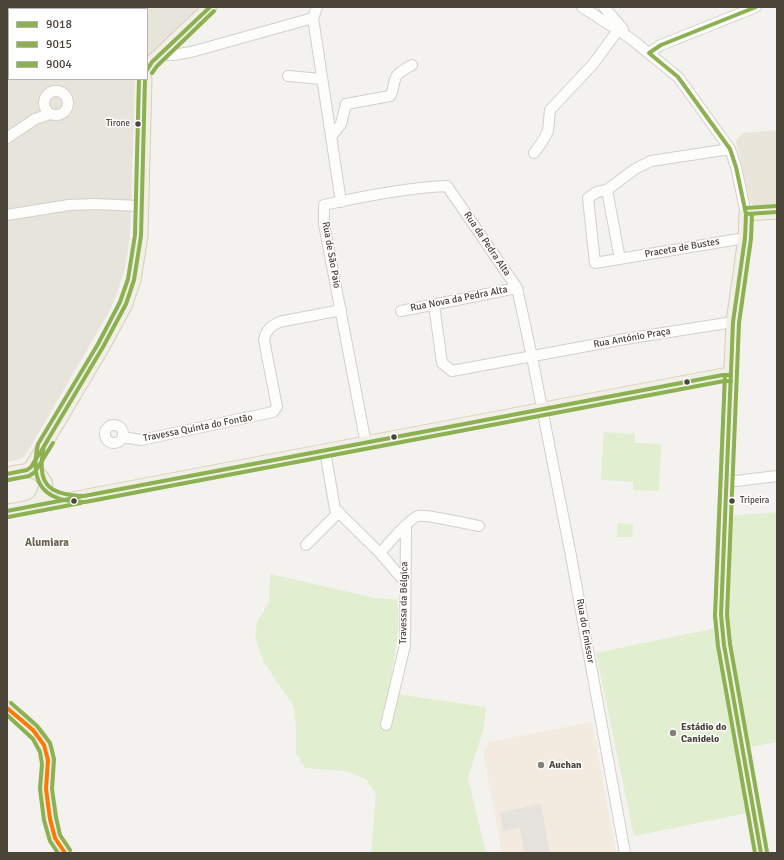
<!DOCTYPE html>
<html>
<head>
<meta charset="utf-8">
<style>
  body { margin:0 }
  #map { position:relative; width:784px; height:860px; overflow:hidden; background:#f4f2ee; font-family:Signika,sans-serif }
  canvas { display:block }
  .frame { position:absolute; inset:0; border:8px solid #4b4439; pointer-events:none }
  .legend { position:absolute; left:8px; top:8px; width:140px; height:72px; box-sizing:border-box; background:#fff; border:1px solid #b7b4b0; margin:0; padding:5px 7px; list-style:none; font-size:12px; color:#4b4439 }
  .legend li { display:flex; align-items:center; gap:8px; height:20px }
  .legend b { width:20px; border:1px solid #b7b4b0 }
</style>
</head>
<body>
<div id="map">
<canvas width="784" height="860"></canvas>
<div class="frame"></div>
<ul class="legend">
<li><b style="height:5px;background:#8cb151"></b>9018</li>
<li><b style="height:5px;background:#8cb151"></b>9015</li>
<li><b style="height:5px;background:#8cb151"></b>9004</li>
</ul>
</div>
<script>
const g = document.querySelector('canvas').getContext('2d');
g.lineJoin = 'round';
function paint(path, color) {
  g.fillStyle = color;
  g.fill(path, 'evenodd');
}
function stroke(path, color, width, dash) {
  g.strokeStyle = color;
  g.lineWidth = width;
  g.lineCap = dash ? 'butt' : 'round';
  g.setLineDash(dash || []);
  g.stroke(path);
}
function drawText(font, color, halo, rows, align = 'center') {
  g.font = font + ' Signika,sans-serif';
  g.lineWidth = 3;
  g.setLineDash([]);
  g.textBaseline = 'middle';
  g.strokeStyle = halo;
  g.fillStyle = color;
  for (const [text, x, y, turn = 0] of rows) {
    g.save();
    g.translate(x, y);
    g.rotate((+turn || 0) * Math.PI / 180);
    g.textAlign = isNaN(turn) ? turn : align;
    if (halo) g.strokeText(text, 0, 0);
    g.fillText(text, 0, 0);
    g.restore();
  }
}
paint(new Path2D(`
  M7 7H195L199 11 152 56 147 58V9H9V79H135L130 236 125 268 116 296 108 314 25 456 21 459 7 462Z`), '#e7e4dc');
paint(new Path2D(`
  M592 722 616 853H502L483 752 489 742Z`), '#f3ebdf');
paint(new Path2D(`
  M777 130V205L755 206 750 202 736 141 743 133Z`), '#eae5da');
paint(new Path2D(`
  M604 432 635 434V443L661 444 659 491 633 490V482L601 480Z
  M777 512V742L747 748 726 627 727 516Z
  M618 523 633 524 632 537H617Z
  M270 573V574L375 598 398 600V633L389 693 486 707 483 731 468 778 486 853H371L376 794 366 779 345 771 305 768 296 753V732L294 707 263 661 255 637 257 622 269 602Z
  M716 628 747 813 634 836 596 653Z`), '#e1eecf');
paint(new Path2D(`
  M541 804 550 853H524L520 828 503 831 500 812Z`), '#e6e3df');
const minor = new Path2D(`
  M317 7 313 18 341 202
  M582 7 630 38 678 77 730 149 736 167 746 214
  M604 7 623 29
  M649 53 661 45 756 7
  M161 54 173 55 191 52 313 18
  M288 76 322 79
  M44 103a12 12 0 1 1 24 0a12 12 0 1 1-24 0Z
  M331 137 341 124 346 104 390 96C394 91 393 83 396 77 398 72 407 68 412 65
  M7 138 35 119 50 114
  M534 153 542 142 548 131 550 110 594 63 618 30
  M607 190 635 169 651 161 730 149
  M7 215 69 205 94 204 141 206
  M620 259 607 190 597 192 588 198 595 263 745 238
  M434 305 442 363 452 371 625 339 733 322
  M401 311 517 288
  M105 434a9 9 0 1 1 18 0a9 9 0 1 1-18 0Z
  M123 437 141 440 273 412 277 407 264 340C266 330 271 326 279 322L341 310
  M366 444 324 224V205C364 196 406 188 447 186L517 288 532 357 571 556 625 853
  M325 451 335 509 380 553 404 581
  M726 481H736L777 476
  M306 545 339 512
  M380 553C387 545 410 518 418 516 426 514 468 524 479 526
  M386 725 405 645 406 526`);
const major = new Path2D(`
  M147 70 152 62 210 7
  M27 470 31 467 44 446 103 347 126 304 134 280 141 236 145 79
  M7 474C23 471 38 465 46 484 43 508 27 508 7 511
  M24 508 723 375H731
  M7 708C18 716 39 733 44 745 51 761 47 768 46 783 46 797 50 825 55 838 58 843 62 848 65 853
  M761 853 724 645 721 615 723 548 733 322 745 238 746 214 777 212`);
stroke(minor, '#d2d0cb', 12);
stroke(major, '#d6cebb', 15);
stroke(minor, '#fdfdfc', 10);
stroke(major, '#f2efe6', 13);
stroke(new Path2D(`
  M649 53 678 77 730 149 736 167 746 214 745 238 733 322 721 615 724 645 761 853
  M649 53 661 45 756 7
  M147 70 152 62 210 7
  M145 79 141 236 134 280 126 304 103 347 44 446C36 483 47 495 84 496L723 375H731
  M746 214 777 212
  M7 474 27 470 31 467 48 440
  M7 511 80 497`), '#8cb151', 4);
stroke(new Path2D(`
  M152 73 157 66 214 11
  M139 79 135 235 128 279 120 302 98 344 38 444C29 484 44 502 85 502L724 381H731
  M725 375 715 616 718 646 755 853
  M8 480 29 476 35 472 53 443
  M8 517 81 503`), '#8cb151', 4);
stroke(new Path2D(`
  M746 208 777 206
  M752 214 751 239 739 323 727 615 730 644 767 852`), '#8cb151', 4);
stroke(new Path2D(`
  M7 708 33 730 44 745 48 760 46 789 50 819 55 838 65 853`), '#ff7900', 4);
stroke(new Path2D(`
  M7 715 33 739 40 752 42 764 40 789 44 820 50 841 58 853`), '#8cb151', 4);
stroke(new Path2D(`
  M11 703 37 726 50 743 54 759 52 789 56 817 60 835 70 850`), '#8cb151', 4);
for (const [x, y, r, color] of [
  [138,124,3.5,"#4b4439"],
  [687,382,3.5,"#4b4439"],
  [394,437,3.5,"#4b4439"],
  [74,501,3.5,"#4b4439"],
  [732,501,3.5,"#4b4439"],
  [673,733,4,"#868178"],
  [541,765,4,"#868178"]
]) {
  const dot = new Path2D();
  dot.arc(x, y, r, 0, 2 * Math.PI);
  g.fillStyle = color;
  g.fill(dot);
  stroke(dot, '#fff', 1.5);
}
drawText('9px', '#4b4439', '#fff', [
  ["Tirone",130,124],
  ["Tripeira",740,501,"left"]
], 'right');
drawText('10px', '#4b4439', '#fff', [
  ["Rua da Pedra Alta",487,244,56],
  ["Praceta de Bustes",682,248,-10],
  ["Rua de São Paio",331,255,80],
  ["Rua Nova da Pedra Alta",459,299,-11],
  ["Rua António Praça",632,338,-10],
  ["Travessa Quinta do Fontão",198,428,-11],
  ["Travessa da Bélgica",404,603,-89],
  ["Rua do Emissor",585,631,80]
]);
drawText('bold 10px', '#4b4439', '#fff', [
  ["Estádio do",681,727],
  ["Canidelo",681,739],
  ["Auchan",549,765]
], 'left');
drawText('bold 11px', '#6e6250', '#fff', [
  ["Alumiara",47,543]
]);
</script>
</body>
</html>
